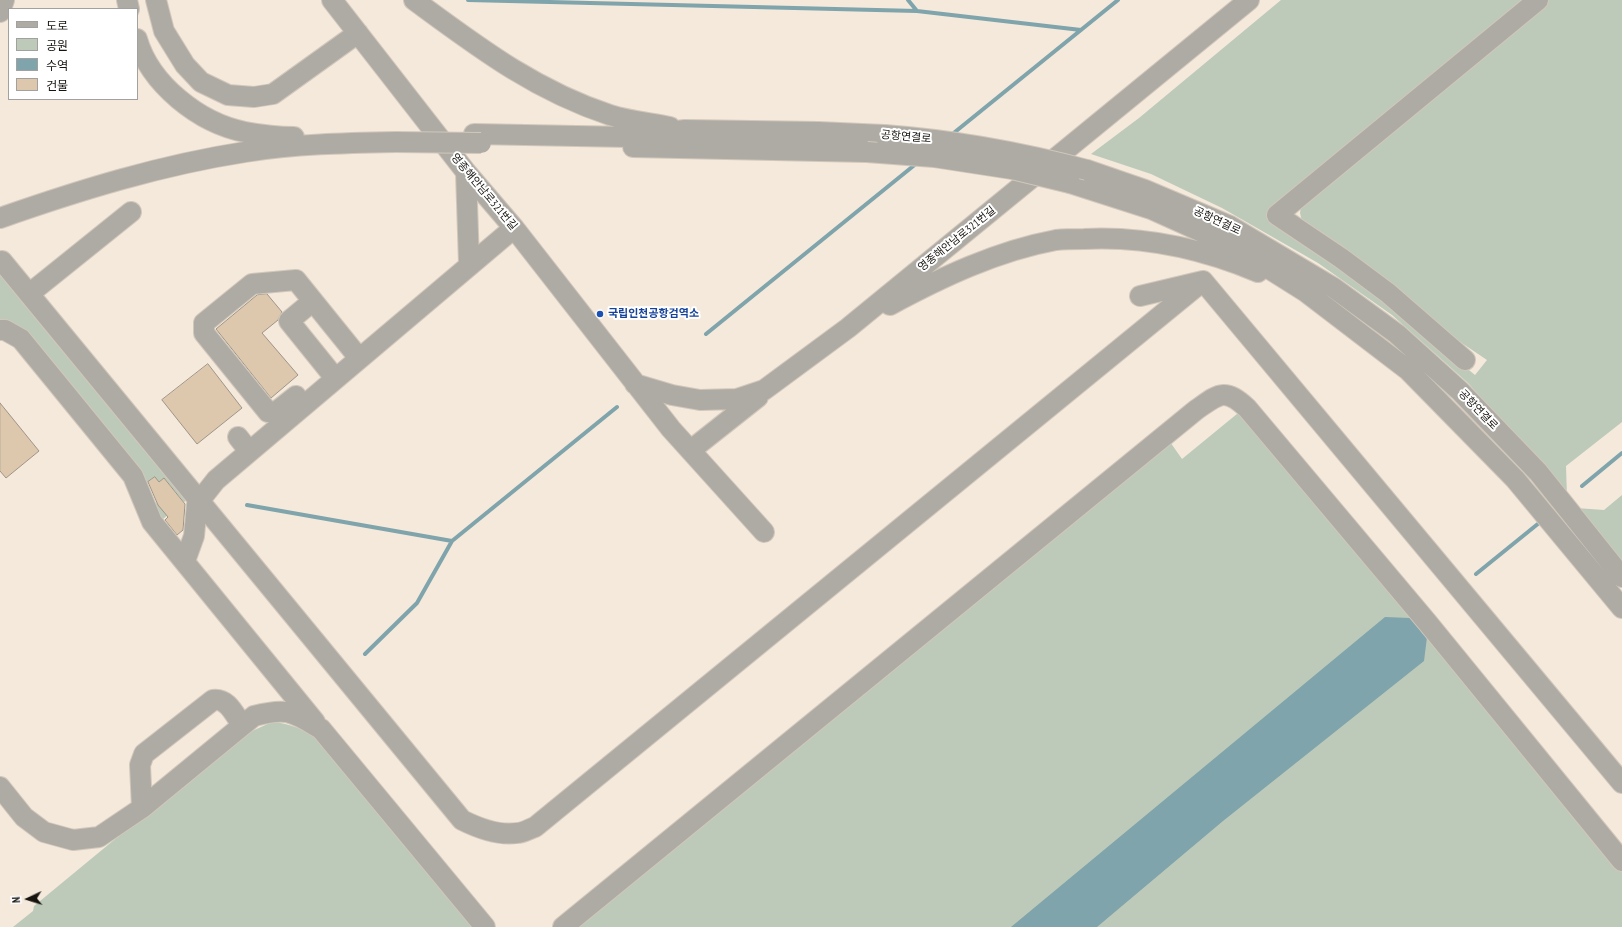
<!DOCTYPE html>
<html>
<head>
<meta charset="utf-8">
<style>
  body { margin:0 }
  #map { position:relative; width:1622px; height:927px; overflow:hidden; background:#f4e9db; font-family:"PT Sans Narrow","Noto Sans KR",sans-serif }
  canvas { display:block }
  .legend { position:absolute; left:8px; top:8px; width:130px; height:92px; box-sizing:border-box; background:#fff; border:1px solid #a2a19f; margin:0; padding:5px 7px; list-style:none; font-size:12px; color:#17140f }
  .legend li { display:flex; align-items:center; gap:8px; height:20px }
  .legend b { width:20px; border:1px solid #a2a19f }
  .north { position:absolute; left:8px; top:879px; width:40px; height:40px; -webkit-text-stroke:3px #fff; paint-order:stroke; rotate:266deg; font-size:11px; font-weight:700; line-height:16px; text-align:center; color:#17140f }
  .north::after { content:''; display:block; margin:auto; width:14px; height:18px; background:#17140f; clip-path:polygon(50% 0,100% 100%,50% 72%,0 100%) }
</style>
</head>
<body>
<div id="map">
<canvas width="1622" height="927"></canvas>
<ul class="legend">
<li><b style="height:5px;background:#aeaba5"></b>도로</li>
<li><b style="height:11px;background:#bdcab9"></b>공원</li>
<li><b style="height:11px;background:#7fa4ab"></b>수역</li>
<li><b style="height:11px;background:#ddc8ae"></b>건물</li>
</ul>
<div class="north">N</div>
</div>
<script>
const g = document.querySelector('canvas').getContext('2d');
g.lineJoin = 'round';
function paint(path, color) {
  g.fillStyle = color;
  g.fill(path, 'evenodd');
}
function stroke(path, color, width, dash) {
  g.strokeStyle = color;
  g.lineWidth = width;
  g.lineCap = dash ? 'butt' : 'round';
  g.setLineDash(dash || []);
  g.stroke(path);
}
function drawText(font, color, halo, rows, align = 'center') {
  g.font = font + ' "PT Sans Narrow","Noto Sans KR",sans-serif';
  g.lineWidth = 4;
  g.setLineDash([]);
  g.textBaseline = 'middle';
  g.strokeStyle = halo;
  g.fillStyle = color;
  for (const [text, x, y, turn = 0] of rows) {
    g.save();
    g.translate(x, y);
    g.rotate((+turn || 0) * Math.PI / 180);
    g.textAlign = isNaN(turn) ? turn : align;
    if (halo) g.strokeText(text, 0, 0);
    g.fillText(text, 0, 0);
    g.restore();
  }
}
paint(new Path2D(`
  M1281 0H1534L1275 211 1475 375 1487 360 1435 325 1302 221 1300 213 1302 201 1542 0H1622V422L1566 466 1567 497 1468 383 1392 315 1318 263 1222 208 1151 174 1091 154 1139 118Z
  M0 273 191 497 184 502 164 478 159 482 154 477 146 484 150 489 147 493 168 515 158 523 149 510 0 325Z
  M1243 409 1622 869V927H570L1168 439 1182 459Z
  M1622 495V563L1576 508 1604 510Z
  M272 722C289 723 302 729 317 738L475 927H13L33 911 34 906 114 840 232 746 250 732Z`), '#bdcab9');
paint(new Path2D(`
  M1385 617 1410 618 1427 637 1424 661 1223 821 1097 927H1011Z`), '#7fa4ab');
stroke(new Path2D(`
  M468 0 917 11 1081 30
  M908 0 917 11
  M950 136 1118 0
  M706 334 917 163
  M1582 486 1622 453
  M247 505 452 541
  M1476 574 1539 523
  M365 654 417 603 452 541 617 407`), '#7fa4ab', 4);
const building = new Path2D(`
  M267 294 282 312 278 320 262 333 298 375 271 398 216 329 257 295Z
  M208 364 242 408 197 444 162 400Z
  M0 403 39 451 6 478 0 471Z
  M155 477 159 482 164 478 185 504 183 530 177 535 165 520 168 517 158 505 148 482Z`);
paint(building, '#ddc8ae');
stroke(building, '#9d9487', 1);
const minor = new Path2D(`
  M127 0 129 9
  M156 0 164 31 185 65 201 82 228 95 254 97 273 94 358 33
  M332 0 466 172 514 228 671 429 764 532
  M414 0C478 47 534 90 610 115 629 121 650 123 670 127
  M0 12 4 0
  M137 39C150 84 199 123 245 132 261 135 278 137 294 137
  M474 134 628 137 685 130 818 132 884 135
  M633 147 867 152
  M1087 170 1145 190 1230 226 1334 288 1397 334 1460 391 1538 472 1622 577
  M466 172 469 264
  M1070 183 1151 209 1233 246 1306 292 1408 370 1515 479 1622 608
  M0 218C80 190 161 165 245 152 295 144 345 143 396 142
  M0 263 2 261 462 820C478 828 498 836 517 833 523 833 529 829 535 827L1203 281
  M29 294 131 212
  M1140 296 1203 281 1622 783
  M313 301 289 321 335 378
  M890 305C942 277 997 251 1056 240 1065 239 1075 239 1084 239 1143 236 1203 249 1258 272
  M0 330H5L21 339 133 476 152 522 315 722
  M1465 360 1388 293 1341 258 1277 215 1538 0
  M635 384 672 395 700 400 737 399 764 390 848 328 1249 0
  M296 396 277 411 268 412 204 333V323L252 284 296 280 359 358
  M238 437 249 451
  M691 450 758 397
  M185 561 194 536 197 504 216 480 514 228
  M0 787 24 817 44 832 73 840 99 837 142 808 254 716C288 707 292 712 321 729L485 927
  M142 808 140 765 144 754 213 700C228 698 234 714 242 725
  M563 927 1196 410C1219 394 1224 387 1247 408L1427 622 1622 861`);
stroke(minor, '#d1c7ba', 22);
stroke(minor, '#aeaba5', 20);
const minorBridge = new Path2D(`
  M884 135C953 140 1020 152 1087 170
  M396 142 481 143
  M867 152 934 157 1012 169 1070 183`);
stroke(minorBridge, '#d1c7ba', 22, []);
stroke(minorBridge, '#aeaba5', 20);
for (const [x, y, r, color] of [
  [600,314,4,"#1a4fb4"]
]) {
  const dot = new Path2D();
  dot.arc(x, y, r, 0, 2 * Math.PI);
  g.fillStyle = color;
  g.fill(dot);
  stroke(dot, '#fff', 1.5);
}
drawText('11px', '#17140f', '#fff', [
  ["공항연결로",906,137,5],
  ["영종해안남로321번길",484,192,50],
  ["공항연결로",1217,221,25],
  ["영종해안남로321번길",957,239,-39],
  ["공항연결로",1478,410,46]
]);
drawText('bold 11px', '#164399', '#fff', [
  ["국립인천공항검역소",608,314]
], 'left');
</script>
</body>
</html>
